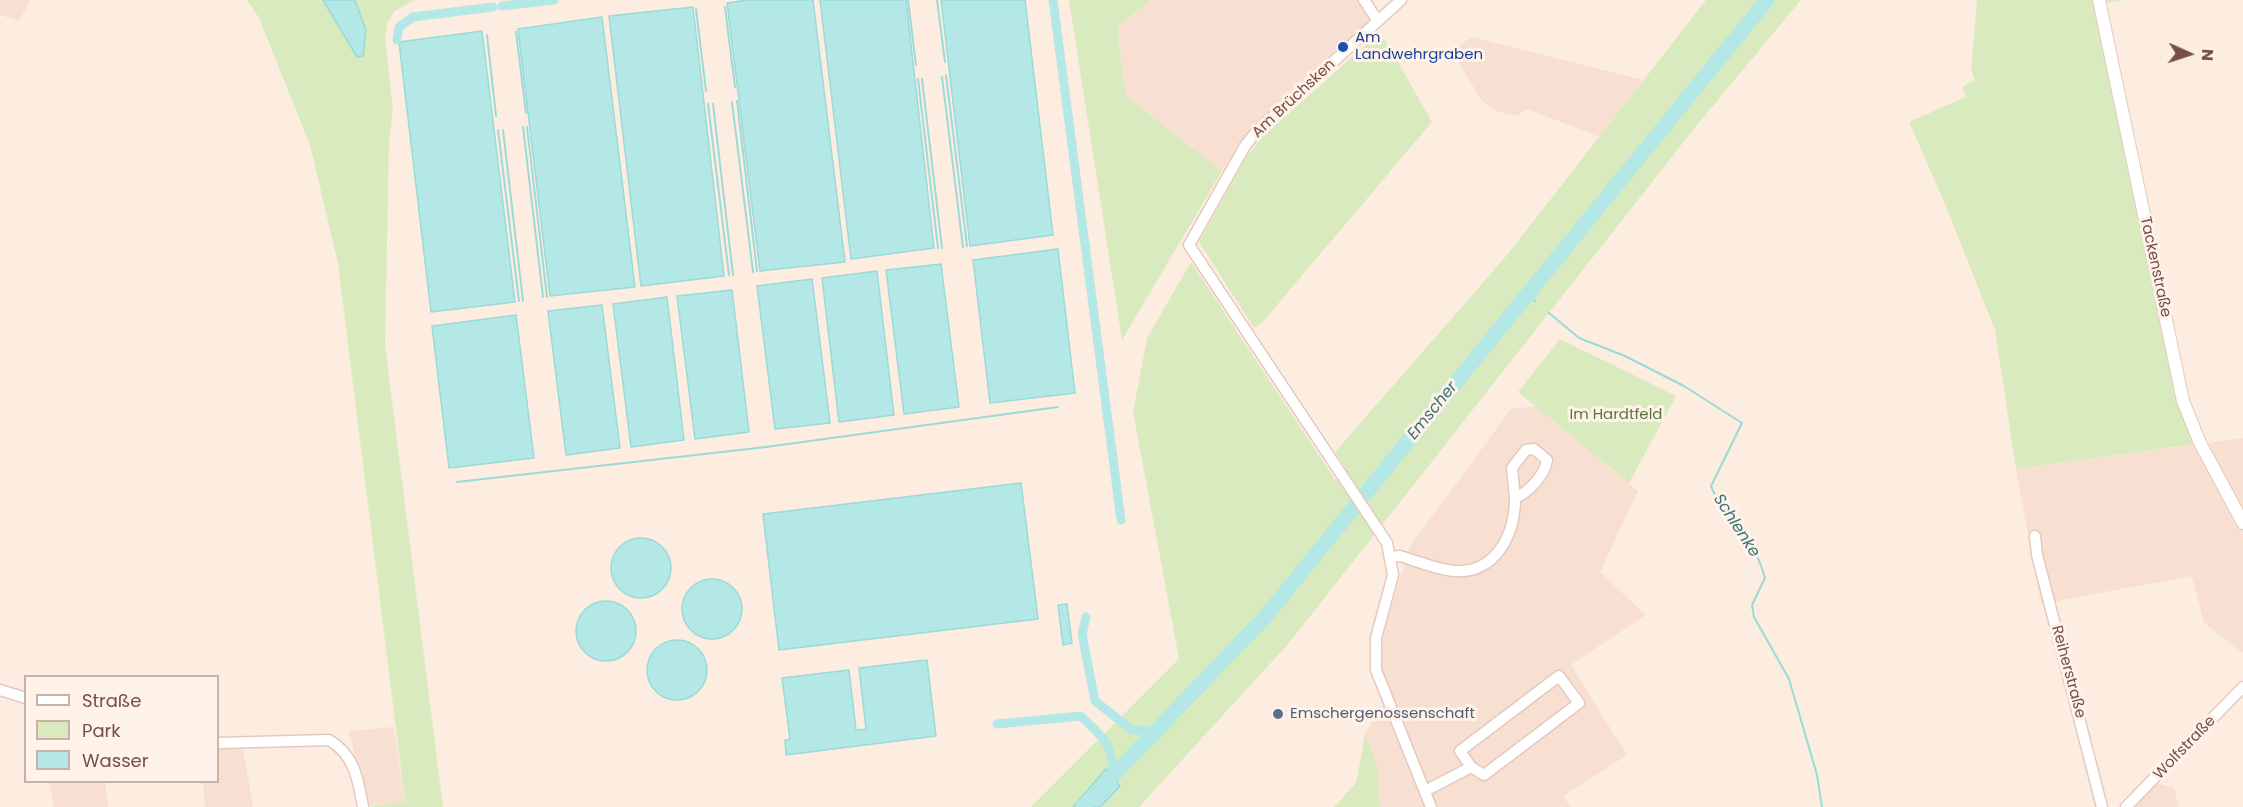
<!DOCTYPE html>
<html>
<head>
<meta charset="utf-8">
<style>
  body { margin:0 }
  #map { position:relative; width:2243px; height:807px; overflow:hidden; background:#fdede0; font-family:Poppins,sans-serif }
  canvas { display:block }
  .legend { position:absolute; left:24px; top:675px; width:195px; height:108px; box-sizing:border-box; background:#fff2e8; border:2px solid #c8b1a7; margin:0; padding:8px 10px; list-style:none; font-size:18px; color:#764f46 }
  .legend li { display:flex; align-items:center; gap:12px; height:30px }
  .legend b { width:30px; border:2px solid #c8b1a7 }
  .north { position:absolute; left:2159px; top:24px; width:60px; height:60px; -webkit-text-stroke:4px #fff2e8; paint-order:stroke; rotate:93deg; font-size:16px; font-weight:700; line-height:24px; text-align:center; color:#764f46 }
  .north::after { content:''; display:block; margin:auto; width:21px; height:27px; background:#764f46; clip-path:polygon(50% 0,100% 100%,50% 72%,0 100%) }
</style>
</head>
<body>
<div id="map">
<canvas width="2243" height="807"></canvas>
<ul class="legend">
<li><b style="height:8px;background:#fff"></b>Straße</li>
<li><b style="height:16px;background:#d9ebbe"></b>Park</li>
<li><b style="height:16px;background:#b4e8e6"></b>Wasser</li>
</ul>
<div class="north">N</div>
</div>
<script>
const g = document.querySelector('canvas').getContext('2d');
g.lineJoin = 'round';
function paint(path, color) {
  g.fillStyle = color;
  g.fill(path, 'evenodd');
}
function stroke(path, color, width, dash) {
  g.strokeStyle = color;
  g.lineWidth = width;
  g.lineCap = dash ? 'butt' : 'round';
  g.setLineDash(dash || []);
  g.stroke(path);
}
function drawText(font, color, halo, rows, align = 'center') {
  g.font = font + ' Poppins,sans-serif';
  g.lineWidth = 6;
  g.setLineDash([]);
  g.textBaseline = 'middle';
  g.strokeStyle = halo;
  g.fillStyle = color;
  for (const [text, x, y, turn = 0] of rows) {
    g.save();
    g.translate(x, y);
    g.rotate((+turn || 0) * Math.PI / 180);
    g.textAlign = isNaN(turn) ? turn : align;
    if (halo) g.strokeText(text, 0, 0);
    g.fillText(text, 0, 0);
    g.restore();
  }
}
paint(new Path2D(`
  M0 0H31L19 21 0 15Z
  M1151 0H1357L1371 21 1305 77 1237 146 1222 171 1126 96 1117 27Z
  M1472 37 1643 80 1599 137 1528 109 1516 116 1496 111 1482 101 1451 50Z
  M1536 406 1638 491 1600 572 1646 615 1571 665 1627 755 1563 796 1571 807H1380L1377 763 1365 734 1390 693 1379 663 1386 624 1410 546 1511 409Z
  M2243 438V653L2204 623 2192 576 2041 604 2016 469Z
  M394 727 405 803 367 806 349 731Z
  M243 748 253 807H205L203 782H218V749Z
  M49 782H105L108 807H54Z
  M2155 783 2174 788 2179 807H2135Z`), '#f7e0d1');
paint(new Path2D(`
  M247 0H415L395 11 387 23 385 39 393 109 389 143 385 345 443 807H367L405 802 338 264 310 145 259 18Z
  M1069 0H1151L1117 27 1126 96 1222 171 1122 340Z
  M1706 0H1801L1697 125 1289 643 1139 807H1031L1179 659 1133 412 1147 338 1191 262 1336 481 1346 469 1335 452 1507 255Z
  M1977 0H2125L2099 4 2196 444 2016 469 1995 330 1945 204 1909 122 1966 97 1962 87 1975 80 1971 70Z
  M1377 35 1386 41 1432 122 1261 324 1254 328 1199 242 1247 156 1263 136Z
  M1560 339 1676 396 1629 483 1518 392Z
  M1365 734 1377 763 1380 807H1334L1356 783Z`), '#d9ebbe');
const water = new Path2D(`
  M323 0H355L366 30 363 56 357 57Z
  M747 0H813L845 262 760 271 727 3Z
  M820 0H906L934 248 851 259Z
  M941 0H1025L1053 235 970 246Z
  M693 7 724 276 641 286 609 16Z
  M602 17 635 287 550 296 518 29Z
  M482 31 515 302 431 312 399 42Z
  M1058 249 1075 393 990 403 973 260Z
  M941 264 959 407 904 414 886 270Z
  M877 271 894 415 839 422 822 278Z
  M812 279 830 423 775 429 757 286Z
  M732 290 749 432 695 439 677 296Z
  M667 297 684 440 631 447 613 304Z
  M602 305 620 448 566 455 548 311Z
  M516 315 534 458 449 468 432 326Z
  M1021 483 1038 619 779 650 763 514Z
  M611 568a30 30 0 1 1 60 0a30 30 0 1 1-60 0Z
  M682 609a30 30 0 1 1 60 0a30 30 0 1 1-60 0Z
  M576 631a30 30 0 1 1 60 0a30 30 0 1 1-60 0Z
  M1067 604 1072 643 1063 645 1058 605Z
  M647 670a30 30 0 1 1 60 0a30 30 0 1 1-60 0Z
  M927 660 936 736 786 755 785 740 790 739 782 678 849 670 856 730 866 729 859 668Z
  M1106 769 1120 786 1100 807H1073Z`);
paint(water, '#b4e8e6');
stroke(water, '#9adad8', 1.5);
stroke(new Path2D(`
  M908 0 916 65
  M937 0 945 62
  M725 7 735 87
  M696 9 706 91
  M516 32 526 113
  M487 35 496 116
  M946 75 967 246
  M942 77 963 247
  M918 79 938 248
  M922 79 942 248
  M737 101 757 271
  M732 102 753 272
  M708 104 729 275
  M713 104 733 275
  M523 127 543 297
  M527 127 547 297
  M498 130 519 301
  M503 130 523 301
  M1528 294 1535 301
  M1549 313 1579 338 1625 356 1684 386 1742 423 1711 486C1716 497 1721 510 1728 520 1748 546 1755 543 1765 578L1752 605 1754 617 1789 679 1817 775 1822 807
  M457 482 766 447 1058 407`), '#9adad8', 2);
stroke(new Path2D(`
  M1053 0 1121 520
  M502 6 554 0
  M397 40 399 27 413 17 493 7
  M1086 617 1082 634 1095 701 1132 730 1154 731
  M997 724 1081 716C1103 739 1114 742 1112 776`), '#b4e8e6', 9);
stroke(new Path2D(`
  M1083 807 1265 617 1767 0`), '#b4e8e6', 15);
const minor = new Path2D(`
  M1364 0 1378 21
  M1401 0 1256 132 1245 146 1189 245 1387 543 1393 575 1376 638V670L1431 807
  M2035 536 2037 555 2102 807
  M1391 557 1400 556C1417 561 1435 569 1454 571 1496 574 1515 534 1515 498 1529 492 1545 475 1547 460L1534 449 1526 450 1512 468 1515 498
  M1559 676 1579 703 1484 775 1471 767 1460 751Z
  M0 690 26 698
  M218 743 329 740C355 755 358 780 363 807
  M1425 791 1471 767
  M2126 807 2243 687`);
const tertiary = new Path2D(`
  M2099 0 2183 401 2200 443 2243 523`);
stroke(minor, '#e4c9bf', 13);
stroke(tertiary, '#e4c9bf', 14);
stroke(minor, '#fff', 10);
stroke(tertiary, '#fff', 12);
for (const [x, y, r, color] of [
  [1343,47,6,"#1a4fb4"],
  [1278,714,6,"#5c6f8a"]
]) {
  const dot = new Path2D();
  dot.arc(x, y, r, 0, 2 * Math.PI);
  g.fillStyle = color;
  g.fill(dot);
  stroke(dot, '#fff2e8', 2);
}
drawText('15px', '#164399', '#fff2e8', [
  ["Am",1355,38],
  ["Landwehrgraben",1355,55]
], 'left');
drawText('15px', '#764f46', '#fff2e8', [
  ["Am Brüchsken",1294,99,-43],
  ["Tackenstraße",2155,267,78],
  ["Reiherstraße",2068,672,75],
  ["Wolfstraße",2185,748,-46]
]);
drawText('15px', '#58763c', '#fff2e8', [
  ["Im Hardtfeld",1616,415]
]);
drawText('15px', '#4e5e75', '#fff2e8', [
  ["Emschergenossenschaft",1290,714]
], 'left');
drawText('italic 16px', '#377574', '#fff2e8', [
  ["Emscher",1433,411,-51],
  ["Schlenke",1736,526,57]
]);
</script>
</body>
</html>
